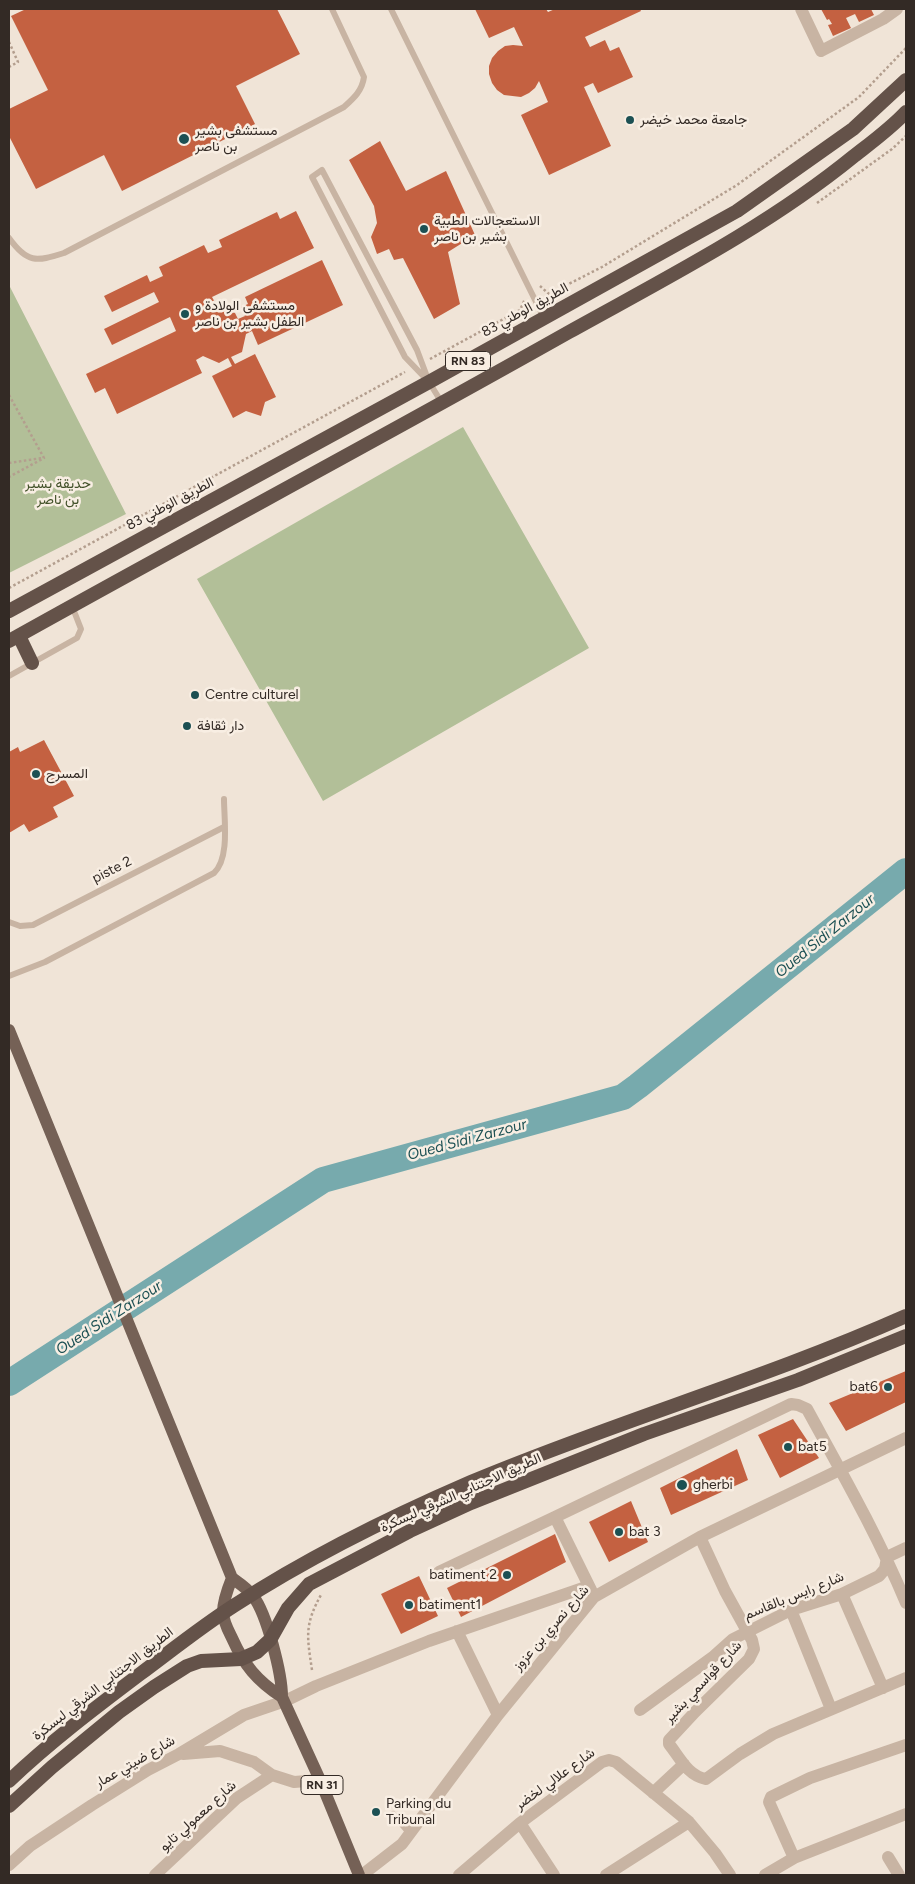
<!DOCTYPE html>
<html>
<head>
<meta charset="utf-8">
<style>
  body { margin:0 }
  #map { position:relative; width:915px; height:1884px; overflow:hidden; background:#f0e4d7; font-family:Figtree,sans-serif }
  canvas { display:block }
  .frame { position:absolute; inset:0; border:10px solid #332a25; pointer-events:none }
</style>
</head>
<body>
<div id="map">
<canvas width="915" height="1884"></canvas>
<div class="frame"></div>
</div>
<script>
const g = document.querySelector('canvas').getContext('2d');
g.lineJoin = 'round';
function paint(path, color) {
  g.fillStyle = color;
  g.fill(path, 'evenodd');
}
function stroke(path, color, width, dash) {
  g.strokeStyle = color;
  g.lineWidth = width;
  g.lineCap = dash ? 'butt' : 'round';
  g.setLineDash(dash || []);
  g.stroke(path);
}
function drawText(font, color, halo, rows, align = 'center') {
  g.font = font + ' Figtree,Vazirmatn,sans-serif';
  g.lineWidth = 5;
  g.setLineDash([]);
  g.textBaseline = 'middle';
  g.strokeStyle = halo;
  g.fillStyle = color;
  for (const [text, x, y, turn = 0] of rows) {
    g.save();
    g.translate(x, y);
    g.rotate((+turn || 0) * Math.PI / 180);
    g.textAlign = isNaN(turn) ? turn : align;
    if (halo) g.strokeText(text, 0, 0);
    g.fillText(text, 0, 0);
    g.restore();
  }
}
paint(new Path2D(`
  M9 285 126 514 9 573Z
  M463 427 589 648 323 801 197 579Z`), '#b2bf98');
stroke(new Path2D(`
  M9 1383 323 1180 623 1097 638 1086 906 871`), '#77aaad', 26);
paint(new Path2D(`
  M26 9H277L300 54 236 86 255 124 122 191 104 155 36 189 9 136V109L48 90 11 16Z
  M475 9H546L548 12 555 9H640L641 11 585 37 590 47 605 40 610 51 619 47 633 77 598 93 593 83 584 87 611 146 549 175 521 115 548 102 539 81 535 88 529 93 521 97 504 95 497 90 492 83 489 74V66L492 58 498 51 505 46 513 45 523 46 514 27 489 38Z
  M821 9H871L874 15 859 22 855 14 846 18 851 28 833 36 828 25 832 24 829 19 827 20Z
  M380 141 406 191 446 171 475 235 448 252 460 304 434 319 403 258 394 260 389 249 377 254 371 237 377 223 374 206 349 160Z
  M296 211 314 248 212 297 217 306 235 313 238 319 245 316 241 307 248 304 245 297 322 260 343 305 258 345 252 331 246 334 242 352 231 357 235 364 255 354 276 397 265 402 261 416 246 411 233 418 212 376 232 366 228 358 219 363 203 356 196 360 202 373 117 414 105 388 95 393 86 374 176 331 170 317 112 345 104 329 159 302 154 292 112 312 104 296 147 275 150 282 163 276 159 267 204 245 208 253 222 247 219 240 277 212 280 219Z
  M44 740 74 796 53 807 58 817 29 832 24 824 9 833V752L18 747 20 752Z
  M906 1371V1402L846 1431 829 1403Z
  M793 1419 819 1458 780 1478 758 1435Z
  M737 1449 748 1480 671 1515 660 1488Z
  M631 1501 648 1542 609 1562 589 1522Z
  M555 1534 566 1562 461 1617 447 1588Z
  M419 1576 438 1616 401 1634 381 1594Z`), '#c46141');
stroke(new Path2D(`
  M9 42 18 62 9 67
  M817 203 892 149 906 136
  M540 286 549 294 602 267 737 185 859 97 906 48
  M430 359 520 310 525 299
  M9 395 44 458 9 477
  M9 463 42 458
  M9 588 405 372
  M312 1670C307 1636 304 1625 322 1593`), '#b39e8e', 2.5, [2.5, 2.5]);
stroke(new Path2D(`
  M391 9 544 318
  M9 238C27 263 36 262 64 253L344 107C354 98 362 91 364 77L332 9
  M429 382 417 350 322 170 312 177 405 357 429 382 442 403
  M9 676 77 638 81 629 72 606
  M9 922 20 926 33 925 224 827
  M9 976 45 962 214 873C230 858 224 819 224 799
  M393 1814 410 1834`), '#c8b4a3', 6);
stroke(new Path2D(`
  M801 9 821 51 883 19 897 9
  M555 1517 791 1404 798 1405 807 1409C842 1473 878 1536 906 1603
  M700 1537 725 1591 752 1640 754 1649 749 1659 695 1712 669 1740V1744C680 1758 688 1776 706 1779L740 1754 773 1734 906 1678
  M439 1572 555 1517 592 1592
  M842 1594 883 1688
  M791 1610 831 1709
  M457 1631 498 1715
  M640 1710 714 1656 733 1639 791 1610 842 1594 879 1576 885 1569 887 1557 906 1548
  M183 1754 220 1751 254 1762 272 1775
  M653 1793 684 1764
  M520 1823 554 1875
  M888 1857 899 1875
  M794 1858 769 1802 771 1797 810 1778 906 1745
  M9 1865 30 1846 92 1805 148 1770 179 1754 244 1715 285 1701 316 1686 429 1641 589 1586
  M155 1875 237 1798 272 1775 294 1782 320 1780
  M362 1875 402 1844 498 1715 594 1597 700 1537 906 1438
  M459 1875 520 1823 602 1762 609 1760 616 1762 689 1822 715 1853 730 1875
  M606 1875 689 1822
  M765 1875 794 1858 906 1814`), '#c8b4a3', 12);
stroke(new Path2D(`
  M9 1030 232 1578C239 1583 248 1589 253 1596 267 1614 282 1674 282 1697L320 1780 359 1875
  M232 1578C228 1588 223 1601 223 1612 223 1621 228 1630 232 1638 244 1665 257 1681 282 1697`), '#756156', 12);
stroke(new Path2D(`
  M9 611 429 382 737 211 853 129 906 80
  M19 636 32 663
  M9 641C195 537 383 437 569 332 666 278 767 227 854 156 872 142 890 129 906 112
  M9 1781C50 1742 95 1708 140 1674 171 1651 202 1626 235 1605 309 1557 390 1517 471 1482 614 1422 764 1379 906 1316
  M9 1806 52 1767 119 1712 154 1687 187 1666 201 1661 241 1659 257 1652 270 1640 288 1608 309 1584 410 1531 471 1503 644 1434 798 1380 906 1336`), '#645249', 14);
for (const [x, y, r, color] of [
  [630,120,5,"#1c5053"],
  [184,139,6,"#1c5053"],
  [424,229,5,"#1c5053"],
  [185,314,5,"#1c5053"],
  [195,695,5,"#1c5053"],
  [187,726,5,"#1c5053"],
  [36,774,5,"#1c5053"],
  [888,1387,5,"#1c5053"],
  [788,1447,5,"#1c5053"],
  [682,1485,6,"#1c5053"],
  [619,1532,5,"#1c5053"],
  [507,1575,5,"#1c5053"],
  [409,1605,5,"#1c5053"],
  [376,1812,5,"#1c5053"]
]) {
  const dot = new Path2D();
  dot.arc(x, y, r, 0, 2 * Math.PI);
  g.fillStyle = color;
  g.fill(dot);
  stroke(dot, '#f8eee3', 2);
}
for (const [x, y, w] of [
  [468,361,45],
  [322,1785,42]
]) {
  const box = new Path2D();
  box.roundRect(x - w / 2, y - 9.5, w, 19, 4);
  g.fillStyle = '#f8eee3';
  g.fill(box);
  stroke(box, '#332a25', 1);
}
drawText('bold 12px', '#332a25', null, [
  ["RN 83",468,361],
  ["RN 31",322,1785]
]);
drawText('14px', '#332a25', '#f8eee3', [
  ["جامعة محمد خيضر",640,120],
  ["مستشفى بشير",195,131],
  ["بن ناصر",195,147],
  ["الاستعجالات الطبية",434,221],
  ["بشير بن ناصر",434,237],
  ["مستشفى الولادة و",195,306],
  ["الطفل بشير بن ناصر",195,322],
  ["Centre culturel",205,695],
  ["دار ثقافة",197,726],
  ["المسرح",46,774],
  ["bat6",878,1387,"right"],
  ["bat5",798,1447],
  ["gherbi",693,1485],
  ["bat 3",629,1532],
  ["batiment 2",497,1575,"right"],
  ["batiment1",419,1605],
  ["Parking du",386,1804],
  ["Tribunal",386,1820]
], 'left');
drawText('14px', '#332a25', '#f8eee3', [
  ["الطريق الوطني 83",525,310,-29],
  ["الطريق الوطني 83",170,504,-28],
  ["piste 2",112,870,-27],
  ["الطريق الاجتنابي الشرقي لبسكرة",461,1493,-24],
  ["شارع رايس بالقاسم",794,1596,-22],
  ["شارع نصري بن عزوز",551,1628,-49],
  ["شارع قواسمي بشير",703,1682,-47],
  ["الطريق الاجتنابي الشرقي لبسكرة",103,1684,-38],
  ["شارع ضيتي عمار",135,1762,-30],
  ["شارع علالي لخضر",555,1779,-36],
  ["شارع معمولي تايو",198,1816,-42]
]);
drawText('14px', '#425129', '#f8eee3', [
  ["حديقة بشير",58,484],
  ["بن ناصر",58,500]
]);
drawText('italic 15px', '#1c5053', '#f8eee3', [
  ["Oued Sidi Zarzour",825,936,-39],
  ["Oued Sidi Zarzour",467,1140,-15],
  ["Oued Sidi Zarzour",109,1318,-33]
]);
</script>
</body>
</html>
